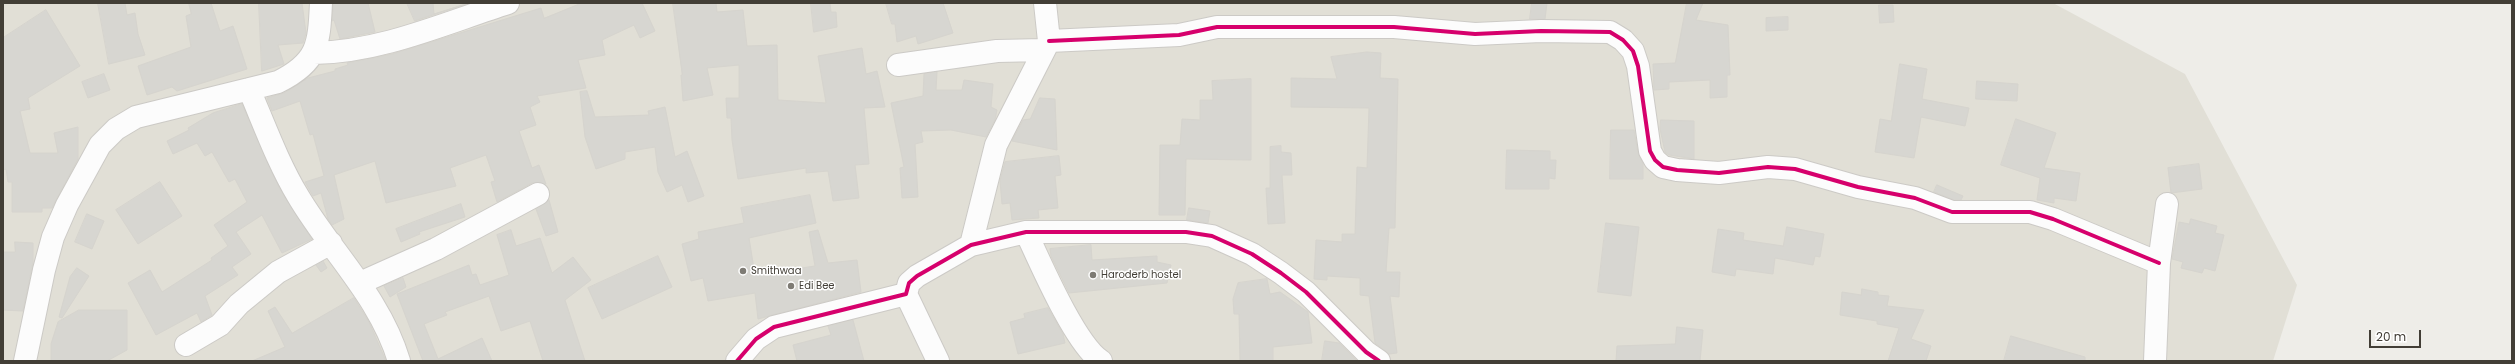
<!DOCTYPE html>
<html>
<head>
<meta charset="utf-8">
<style>
  body { margin:0 }
  #map { position:relative; width:2515px; height:364px; overflow:hidden; background:#eeede8; font-family:Poppins,sans-serif }
  canvas { display:block }
  .frame { position:absolute; inset:0; border:4px solid #423e36; pointer-events:none }
  .scale { position:absolute; left:2369px; top:330px; width:52px; height:18px; box-sizing:border-box; border:2px solid #423e36; border-top:0; padding-left:5px; font-size:12px; line-height:14px; white-space:nowrap; color:#423e36; -webkit-text-stroke:3px #fff; paint-order:stroke }
</style>
</head>
<body>
<div id="map">
<canvas width="2515" height="364"></canvas>
<div class="frame"></div>
<div class="scale">20 m</div>
</div>
<script>
const g = document.querySelector('canvas').getContext('2d');
g.lineJoin = 'round';
function paint(path, color) {
  g.fillStyle = color;
  g.fill(path, 'evenodd');
}
function stroke(path, color, width, dash) {
  g.strokeStyle = color;
  g.lineWidth = width;
  g.lineCap = dash ? 'butt' : 'round';
  g.setLineDash(dash || []);
  g.stroke(path);
}
function drawText(font, color, halo, rows, align = 'center') {
  g.font = font + ' Poppins,sans-serif';
  g.lineWidth = 3;
  g.setLineDash([]);
  g.textBaseline = 'middle';
  g.strokeStyle = halo;
  g.fillStyle = color;
  for (const [text, x, y, turn = 0] of rows) {
    g.save();
    g.translate(x, y);
    g.rotate((+turn || 0) * Math.PI / 180);
    g.textAlign = isNaN(turn) ? turn : align;
    if (halo) g.strokeText(text, 0, 0);
    g.fillText(text, 0, 0);
    g.restore();
  }
}
paint(new Path2D(`
  M3 3H2053L2185 74 2297 285 2273 361H3Z`), '#e1dfd6');
const building = new Path2D(`
  M98 3H125L127 15 135 13 138 34 145 55 109 64Z
  M189 3H211L220 31 233 26 247 69 177 91 172 87 147 95 138 66 191 47 186 16 191 14Z
  M259 3H302L306 33 303 43 278 45 284 64 262 71Z
  M337 3H368L375 32 340 39 334 20 332 21 333 4Z
  M407 3H433L434 14 469 3 415 21Z
  M582 3H642L655 31 640 38 634 25 602 40 605 55 578 60 586 88 537 96 540 102 530 107 536 125 519 131 532 168 539 165 546 184 532 183 497 202 491 182 495 181 486 155 450 168 456 186 386 203 375 161 334 175 344 219 332 225 328 219 321 193 313 196 305 182 324 176 313 134 310 135 300 101 272 111 267 98 284 93 308 78 335 71V69L348 65 347 63 392 54 541 8 544 18Z
  M673 3H716L717 12 743 10 747 46 777 45 778 100 826 103 818 56 862 48 866 74 877 71 885 107 864 108 869 164 855 165 859 198 833 201 828 171 806 173V168L738 179 732 140 731 118H727L726 98H739V65L707 68 713 95 683 101 681 75H682Z
  M811 3H830L831 12H836L837 27 814 32Z
  M886 3H943L953 33 918 44 916 36 897 42 895 24H892Z
  M1532 3H1547L1545 19H1530Z
  M1687 3H1703L1696 20 1728 25 1730 75H1727V97L1710 98V80L1669 82V89L1654 90 1653 64 1675 63Z
  M1879 5H1893L1894 22 1880 23Z
  M46 10 80 66 28 98 30 109 20 111 30 153H58L54 133 78 127V159L52 208H42V212H12V182H8L6 169 3 170V38Z
  M1788 17V30L1766 31V18Z
  M1367 52 1381 53 1380 78 1398 79 1395 228H1389L1386 272H1400L1399 297 1390 296 1397 353 1389 354 1375 343 1369 296 1360 295V278L1327 276V280L1314 279 1316 240 1342 242V234H1355L1357 167 1367 168 1369 108 1291 107V78L1337 79 1331 57Z
  M1900 64 1927 69 1922 99 1969 108 1965 126 1921 117 1914 158 1875 152 1880 119 1891 121Z
  M937 72 936 90H962L964 80 993 84 991 107 997 110 995 120 986 137 951 130 921 131 923 142 915 144 918 197 902 198 900 168 904 167 891 103 923 96 924 74Z
  M104 74 110 90 88 98 82 82Z
  M1251 79V160L1186 159 1185 215H1159L1160 145H1180L1182 119 1200 120V100H1213L1212 81Z
  M1977 81 2018 84 2017 101 1976 99Z
  M587 91 595 117 649 115 648 111 665 107 675 157 687 151 704 196 688 202 682 185 667 192 658 172 655 147 625 152V159L596 169 585 137 580 92Z
  M1040 98 1055 99 1057 150 1012 141 1023 120 1030 119Z
  M242 104 280 189 312 239 282 253 262 215 236 232 251 254 232 267 238 275 205 296 212 315 201 322 197 313 156 335 128 283 150 270 162 292 212 260 211 258 228 246 214 225 247 202 235 179 229 182 212 152 205 156 197 143 173 154 167 141 189 130 188 128 213 113Z
  M2016 119 2056 133 2044 168 2080 173 2076 201 2054 198V203L2037 200 2040 178 2001 165Z
  M1661 120 1694 121V159L1669 155 1665 152 1660 129Z
  M1611 130H1634L1638 153 1643 164V179H1610Z
  M1281 146V152L1291 153 1292 175H1282L1285 223 1268 224 1266 188H1270V147Z
  M1507 150 1550 151V160H1556L1555 179 1549 178V189H1506Z
  M1059 156 1061 175 1055 176 1058 208 1038 210 1039 218 1012 220 1010 203 1002 204 1000 181 1005 162Z
  M2199 164 2202 189 2171 193 2168 168Z
  M160 182 182 216 138 244 116 210Z
  M1937 185 1963 196 1961 200H1954L1934 192Z
  M810 195 816 223 749 238 755 275 815 266 809 232 818 230 828 263 857 260 861 292 758 319 755 293 708 301 703 278 691 281 682 244 699 239 698 232 744 223 741 208Z
  M549 200 558 232 546 236 536 209Z
  M461 204 465 217 419 232 420 234 401 242 396 229Z
  M1189 208 1210 211 1208 223 1187 220Z
  M87 214 104 221 92 249 75 242Z
  M2191 219 2217 226 2215 233 2224 235 2215 271 2204 268 2202 273 2181 268 2183 262 2172 259 2179 222 2189 224Z
  M1606 223 1639 227 1631 296 1598 292Z
  M1787 227 1824 234 1820 257 1815 256 1813 265 1775 258 1773 274 1736 269 1735 276 1712 272 1718 229 1744 233 1743 240 1783 246Z
  M511 230 516 246 540 238 552 273 573 257 591 280 565 300 585 361H543L530 321 501 331 489 296 445 312 447 315 424 324 438 359 482 338 492 361H423L397 294 469 265 472 275 476 274 480 285 509 275 497 235Z
  M15 242 33 243V263L23 311 3 310V252H15Z
  M1091 245 1092 260 1157 256V262L1171 265 1167 283 1069 293 1051 256 1050 249Z
  M658 256 672 287 602 319 588 288Z
  M323 261 327 268 321 272 316 265Z
  M77 268 89 276 62 318 59 317 70 277Z
  M403 278 406 287 390 297 384 286Z
  M1267 279 1270 294 1280 292 1308 312 1312 343 1273 347V361H1240L1239 314H1234L1233 299 1238 283Z
  M1862 289 1878 292V295L1889 296 1887 306 1924 310 1911 339 1931 346 1926 361H1888L1899 328 1877 324V321L1840 315 1842 292 1861 295Z
  M354 298 369 322 386 361H252L285 347 268 311 275 307 292 333Z
  M1048 308 1063 334 1065 343 1018 354 1010 322 1025 318 1024 314Z
  M79 310H127V350L107 361H51V344L58 322Z
  M853 320 864 361H797L793 345 831 335 828 326Z
  M1677 327 1703 330 1700 361H1616L1617 346 1675 344Z
  M2011 336 2085 357V361H2004Z
  M1325 341 1339 343 1357 361H1322Z`);
paint(building, '#d7d6d1');
stroke(building, '#d6d4ce', 1);
const minor = new Path2D(`
  M1049 41 1179 35 1217 27H1394L1475 34 1541 31 1610 32 1623 40 1633 51 1638 66 1650 151 1655 160 1663 167 1677 170 1719 173 1768 167 1795 169 1858 187 1915 198 1952 212H2030L2053 219 2159 263
  M314 53C381 52 445 23 508 3
  M898 65 997 51 1044 50
  M249 89C264 124 278 163 298 196 331 252 380 297 399 361
  M1026 232C1040 262 1075 344 1101 361
  M971 245 996 145 1049 41 1045 3
  M360 283 436 249 538 194
  M906 294 938 361
  M186 345 220 325 239 304 278 272 331 243
  M25 361 44 270 53 237 67 205 100 145 116 129 136 117 278 82C318 62 319 45 321 3
  M737 361 756 339 774 327 906 294 909 283 917 276 971 245 1026 232H1186L1212 236 1252 254 1281 273 1306 292 1366 352 1379 361
  M2155 361 2159 263 2167 204`);
stroke(minor, '#cccac6', 24);
stroke(minor, '#fcfcfc', 22);
stroke(new Path2D(`
  M1049 41 1179 35 1217 27H1394L1475 34 1541 31 1610 32 1623 40 1633 51 1638 66 1650 151 1655 160 1663 167 1677 170 1719 173 1768 167 1795 169 1858 187 1915 198 1952 212H2030L2053 219 2159 263
  M737 361 756 339 774 327 906 294 909 283 917 276 971 245 1026 232H1186L1212 236 1252 254 1281 273 1306 292 1366 352 1379 361`), '#d6006c', 4);
for (const [x, y, r, color] of [
  [743,271,4,"#7e7b74"],
  [1093,275,4,"#7e7b74"],
  [791,286,4,"#7e7b74"]
]) {
  const dot = new Path2D();
  dot.arc(x, y, r, 0, 2 * Math.PI);
  g.fillStyle = color;
  g.fill(dot);
  stroke(dot, '#fff', 1.5);
}
drawText('10px', '#423e36', '#fff', [
  ["Smithwaa",751,271],
  ["Haroderb hostel",1101,275],
  ["Edi Bee",799,286]
], 'left');
</script>
</body>
</html>
